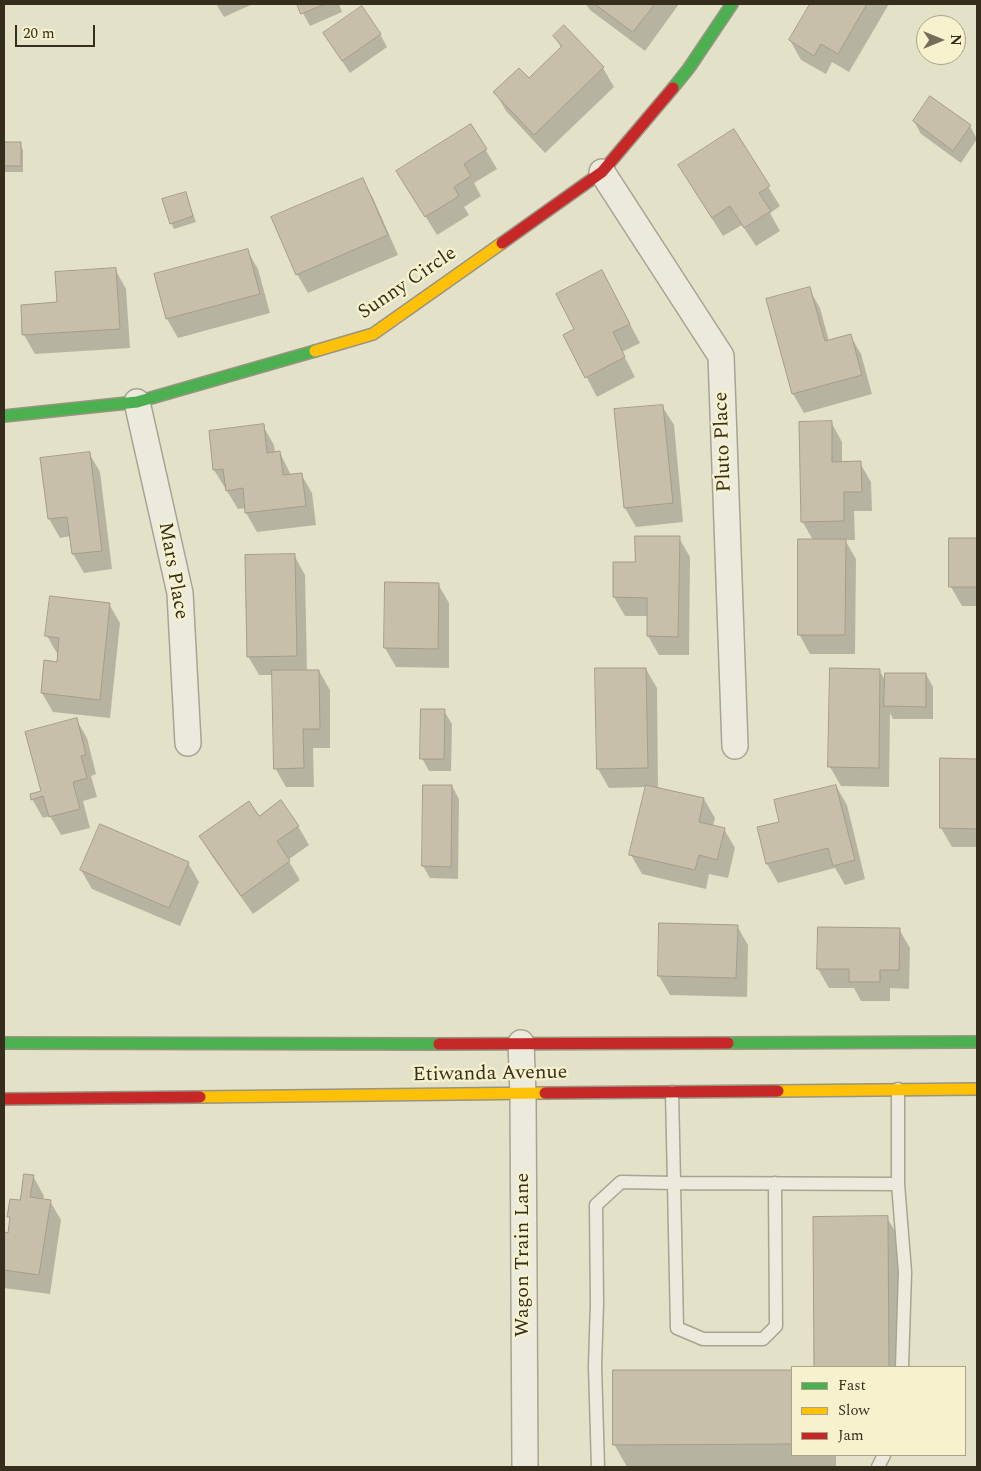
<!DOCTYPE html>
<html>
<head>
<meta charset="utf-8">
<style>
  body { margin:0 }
  #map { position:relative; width:981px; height:1471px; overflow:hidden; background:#e4e1c9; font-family:Spectral,serif }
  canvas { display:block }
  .frame { position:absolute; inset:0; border:5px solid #362e1c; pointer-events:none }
  .legend { position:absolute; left:791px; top:1366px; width:175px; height:90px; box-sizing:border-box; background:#f6f2ce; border:1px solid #a9a487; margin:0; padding:6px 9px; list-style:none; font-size:15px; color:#362e1c }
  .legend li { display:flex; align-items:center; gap:10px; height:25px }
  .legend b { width:25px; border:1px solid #a9a487 }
  .north { position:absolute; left:916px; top:15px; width:50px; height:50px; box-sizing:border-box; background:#f6f2ce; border:1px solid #a9a487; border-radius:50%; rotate:90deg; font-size:14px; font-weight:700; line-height:20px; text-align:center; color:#362e1c }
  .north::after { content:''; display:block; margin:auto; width:18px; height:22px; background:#736d59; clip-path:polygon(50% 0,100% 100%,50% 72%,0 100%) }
  .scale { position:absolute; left:15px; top:25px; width:80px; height:22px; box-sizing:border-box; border:2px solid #362e1c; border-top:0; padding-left:6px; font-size:15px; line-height:18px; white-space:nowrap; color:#362e1c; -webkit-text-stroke:4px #f6f2ce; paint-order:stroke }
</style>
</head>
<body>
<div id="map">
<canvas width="981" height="1471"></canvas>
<div class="frame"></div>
<ul class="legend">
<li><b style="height:6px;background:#4caf50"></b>Fast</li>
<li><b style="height:6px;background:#ffc107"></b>Slow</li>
<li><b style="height:6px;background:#c62828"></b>Jam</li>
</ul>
<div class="north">N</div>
<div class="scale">20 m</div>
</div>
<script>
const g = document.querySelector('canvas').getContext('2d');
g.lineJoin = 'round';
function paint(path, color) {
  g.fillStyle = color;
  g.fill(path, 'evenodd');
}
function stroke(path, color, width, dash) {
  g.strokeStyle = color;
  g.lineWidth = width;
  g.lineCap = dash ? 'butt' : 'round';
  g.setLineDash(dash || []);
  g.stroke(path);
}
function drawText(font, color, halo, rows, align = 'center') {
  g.font = font + ' Spectral,serif';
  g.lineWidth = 4.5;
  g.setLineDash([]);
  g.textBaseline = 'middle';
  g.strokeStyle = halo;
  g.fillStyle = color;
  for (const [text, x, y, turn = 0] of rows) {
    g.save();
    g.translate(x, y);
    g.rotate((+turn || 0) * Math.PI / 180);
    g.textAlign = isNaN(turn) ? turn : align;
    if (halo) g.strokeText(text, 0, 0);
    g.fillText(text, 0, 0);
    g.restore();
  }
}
paint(new Path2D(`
  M216 4H253L224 17Z
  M298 4H339L342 12 310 26Z
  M586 4H679L645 51 590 10Z
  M812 4H889L849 72 832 62 826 74 801 60 790 40Z
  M380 34 387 47 350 73 332 46Z
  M554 36 603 68 614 87 545 153 506 111 495 92 529 80 562 49Z
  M931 98 970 126 977 139 961 163 921 134 914 121Z
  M471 125 497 169 474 183 481 196 464 207 469 215 437 235 409 190Z
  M733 131 780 206 770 213 780 231 756 246 742 225 723 236 690 184Z
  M4 143 20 144 23 150V172H4Z
  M362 179 373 198 398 255 308 293 297 274Z
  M185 193 196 222 174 229 171 223Z
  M247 250 258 269 270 313 178 338 167 319 156 275Z
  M115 269 126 289 130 348 35 354 24 335Z
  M809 289 820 308 829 341 850 335 861 354 872 394 804 413 793 394Z
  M612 290 640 343 622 352 635 377 597 397 565 336 576 330Z
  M662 406 674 425 683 522 636 527 625 508Z
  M831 422 842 442V463H860L871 482 872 511H854L855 540H845L856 559 855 654H810L799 634 813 540 802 521Z
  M263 426 274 445 275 453H280L291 475 301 474 312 493 316 525 257 532 246 513V508L238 509 214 470Z
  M89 453 100 472 112 569 84 573 73 554 71 536 60 538 49 519Z
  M679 538 690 557 689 655H659L648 636V616H625L614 597 636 563Z
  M977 539V606H962L951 587 950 540Z
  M294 555 305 575 307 671H319L330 690V748H313L314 787H286L275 768 273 675H259L248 656Z
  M438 584 449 603V668L396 667 385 648Z
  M109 604 120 623 110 718 53 712 42 693 58 663V655L47 636Z
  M646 669 657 688 658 789 704 799 715 818 713 826 724 829 735 848 728 878 709 874 706 889 642 874 631 855 647 787 609 788 598 769Z
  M879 670 886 682 926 674 933 687V719H893L890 713 889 787 841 786 830 767Z
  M444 711 452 724 451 771H429L422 758Z
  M76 719 87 738 96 774 91 776 97 797 83 801 90 828 61 835 50 816 43 818 32 799 42 792Z
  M941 760H977V847H952L941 828Z
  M452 786 459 799 458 879 430 878 423 866Z
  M836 786 847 805 865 879 845 885 835 868 778 883 767 864 781 823Z
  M259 817 298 826 309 845 288 860 300 880 253 914 212 856 201 837Z
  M188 863 199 882 180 926 92 889 81 870Z
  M660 924 737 926 748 945 747 997 670 995 659 976Z
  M899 929 910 948 909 989 890 988V1001H861L854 988H829L818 969Z
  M33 1176 44 1196 43 1200 50 1201 61 1220 50 1294 4 1288V1234H9L11 1220 9 1216 21 1201Z
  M814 1218H887L902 1242V1367H815Z
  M792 1371V1455H836V1467H627L614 1444V1372Z`), '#0003');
const building = new Path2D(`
  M297 4H325L301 14Z
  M595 4H655L633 32Z
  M810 4H867L838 54 821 44 814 56 789 40Z
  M362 6 381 34 342 61 323 33Z
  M564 25 604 67 534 135 493 92 519 68 529 78 562 46 553 36Z
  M930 96 971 125 953 151 913 121Z
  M471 124 487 149 464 164 471 176 454 187 459 196 425 217 396 171Z
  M734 129 770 186 759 193 771 211 744 228 730 206 712 218 678 165Z
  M4 142H21V166H4Z
  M363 178 388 235 296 275 271 217Z
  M186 192 193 216 170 224 162 199Z
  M248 249 260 294 166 319 154 274Z
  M116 268 120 329 22 335 21 305 57 302 55 272Z
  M602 270 630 324 613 332 625 357 585 378 563 335 574 329 556 294Z
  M810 287 825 341 851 334 862 375 792 394 766 299Z
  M663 405 673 503 624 508 614 409Z
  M832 421V462L861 461 862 492H844V521L801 522 799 422Z
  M264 424 267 453 280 451 283 475 302 473 306 506 245 513 243 488 226 491 223 469 213 470 209 431Z
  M90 452 102 551 72 554 67 517 48 519 40 458Z
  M635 536H680L678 637 647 636V598L613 597V562H635Z
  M949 538H977V587H949Z
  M798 539H846L845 635H798Z
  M295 554 297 656 247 657 245 555Z
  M385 582 439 583 438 649 384 648Z
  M50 596 110 603 100 700 41 693 44 660 57 662 59 638 45 636Z
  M595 668H646L648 768 597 769Z
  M830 668 880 669 879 768 828 767Z
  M272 670H319L320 729H303L304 768 274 769Z
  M885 673H926V707L884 706Z
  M421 709H445L444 759H420Z
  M77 718 86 755 81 756 87 778 73 782 80 809 49 817 43 796 31 800 30 794 41 791 25 732Z
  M940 758 977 759V829L940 828Z
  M423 785H452L451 867 422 866Z
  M646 785 704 798 699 822 725 828 717 860 699 855 695 870 629 855Z
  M836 785 855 860 833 866 828 848 766 864 757 827 779 822 774 800Z
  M281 800 299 826 277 841 290 861 241 896 199 836 249 801 259 816Z
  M100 824 189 862 169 908 80 870Z
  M659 923 738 925 736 978 658 976Z
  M818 927 900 928 899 970H880V982H849V969H817Z
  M24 1174 34 1175 30 1197 51 1200 39 1275 4 1270V1232L8 1233 10 1217H7L10 1199 20 1200Z
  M888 1216 889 1367H814L813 1217Z
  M613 1370H792V1444L613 1445Z`);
paint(building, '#c7bfaa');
stroke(building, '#a49c89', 1);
const lane = new Path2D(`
  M672 1092 674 1183 898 1184V1089
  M898 1184 905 1272 902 1367
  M598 1467 595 1366 597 1303 596 1205 621 1182 674 1183 677 1328 703 1339H763L776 1326 775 1183
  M878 1467 884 1455`);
const street = new Path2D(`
  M602 172 721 356 735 746
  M137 402 180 593 188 743
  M521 1043 523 1094 525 1467`);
const fast = new Path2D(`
  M673 88 689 68 732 4
  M4 416 137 402 315 351
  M4 1043 439 1044
  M728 1043 977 1042`);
const slow = new Path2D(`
  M315 351 373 334 502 243
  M778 1091 977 1089
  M200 1097 545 1093`);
const jam = new Path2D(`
  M502 243 602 172 673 88
  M439 1044 728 1043
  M545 1093 778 1091
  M4 1099 200 1097`);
stroke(lane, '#a8a493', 15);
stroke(street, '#a8a493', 28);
stroke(fast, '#989483', 14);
stroke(slow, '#989483', 14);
stroke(jam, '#989483', 14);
stroke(lane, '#ebeadc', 12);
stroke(street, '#ebeadc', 25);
stroke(fast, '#4caf50', 11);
stroke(slow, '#ffc107', 11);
stroke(jam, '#c62828', 11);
drawText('20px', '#362e1c', '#f6f2ce', [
  ["Sunny Circle",408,284,-34],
  ["Pluto Place",724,442,-92],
  ["Mars Place",172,571,80],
  ["Etiwanda Avenue",490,1075,-1],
  ["Wagon Train Lane",524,1255,-90]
]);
</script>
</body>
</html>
